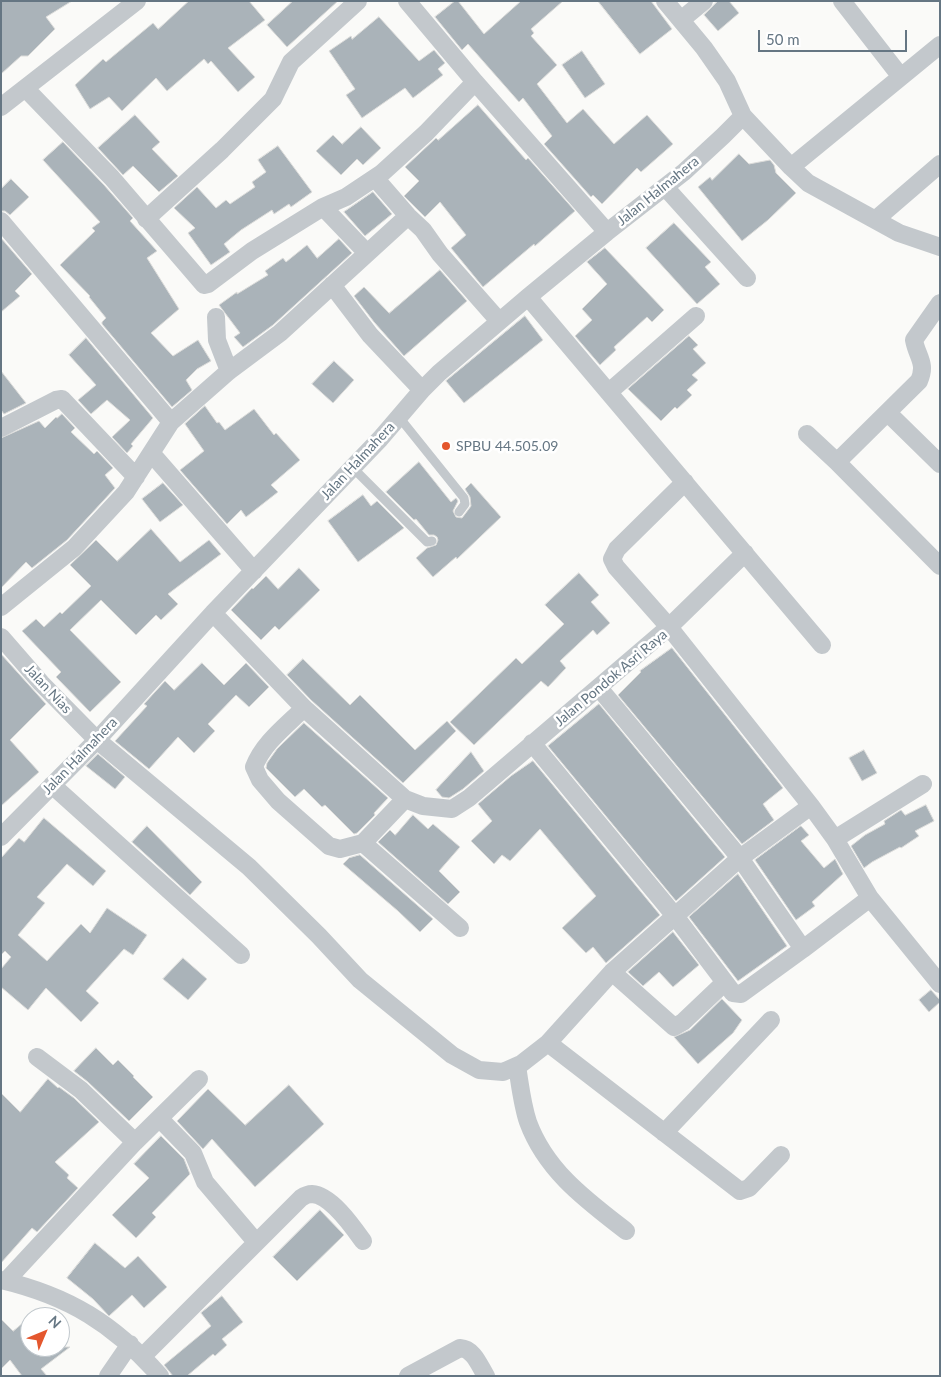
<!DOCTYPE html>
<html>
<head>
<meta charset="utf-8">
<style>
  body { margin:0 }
  #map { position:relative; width:941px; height:1377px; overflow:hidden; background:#fafaf8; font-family:Lato,sans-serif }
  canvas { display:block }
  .frame { position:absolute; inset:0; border:2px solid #657683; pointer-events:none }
  .north { position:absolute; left:20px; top:1307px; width:50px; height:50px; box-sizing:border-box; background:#fff; border:1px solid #c1c8cd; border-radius:50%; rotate:45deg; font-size:14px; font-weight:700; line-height:20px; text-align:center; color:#657683 }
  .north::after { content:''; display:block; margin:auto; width:18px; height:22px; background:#e4572e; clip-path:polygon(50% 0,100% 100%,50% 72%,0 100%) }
  .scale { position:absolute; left:758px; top:30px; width:149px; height:22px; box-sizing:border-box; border:2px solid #657683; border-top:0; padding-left:6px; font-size:15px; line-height:18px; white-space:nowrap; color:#657683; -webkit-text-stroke:4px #fff; paint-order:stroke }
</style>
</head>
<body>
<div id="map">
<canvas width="941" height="1377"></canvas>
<div class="frame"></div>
<div class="north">N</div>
<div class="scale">50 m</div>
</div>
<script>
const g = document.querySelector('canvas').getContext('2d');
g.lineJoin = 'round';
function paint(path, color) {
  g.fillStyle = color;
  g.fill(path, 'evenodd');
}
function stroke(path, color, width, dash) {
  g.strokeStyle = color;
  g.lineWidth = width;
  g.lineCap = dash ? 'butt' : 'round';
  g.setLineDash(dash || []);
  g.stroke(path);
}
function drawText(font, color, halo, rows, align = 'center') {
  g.font = font + ' Lato,sans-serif';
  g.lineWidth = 5;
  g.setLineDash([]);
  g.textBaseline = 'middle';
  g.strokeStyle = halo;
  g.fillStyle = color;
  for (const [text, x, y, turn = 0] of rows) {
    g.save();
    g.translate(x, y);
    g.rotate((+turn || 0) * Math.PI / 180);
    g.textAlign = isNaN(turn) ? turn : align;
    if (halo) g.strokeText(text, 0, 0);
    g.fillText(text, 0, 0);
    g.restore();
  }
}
const building = new Path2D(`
  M1 1H72L46 17 55 29 28 56H21L1 74Z
  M189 1H249L265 20 228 48 255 77 238 92 211 61 208 64 204 59 167 91 156 78 122 111 109 97 90 109 75 85 103 59 106 62 153 23 158 29Z
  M293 1H338L287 47 267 25Z
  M455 1H458L484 34 521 1H563L531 29 534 33 531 36 557 65 537 84 567 123 583 109 614 144 647 115 673 144 641 172 637 168 602 204 593 195 591 197 544 144 552 136 523 98 519 102 468 44 462 50 435 17Z
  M598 1H651L672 29 640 54Z
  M718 1H729L739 13 718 31 704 15Z
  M379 17 419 61 434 50 445 63 438 69 443 75 413 98 405 88 362 118 346 95 355 89 329 51 351 36 352 39Z
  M582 51 605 84 585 98 562 65Z
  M478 105 526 160 528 158 575 211 535 246 534 244 483 287 451 248 466 235 440 202 425 217 404 196 419 181 405 167 436 138 438 140Z
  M135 115 160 142 152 149 178 176 159 192 133 166 123 175 98 148Z
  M361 127 381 148 363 165 357 159 341 175 316 151 333 135 342 144Z
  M63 142 104 185 133 218 130 221 157 251 147 258 179 309 151 333 173 356 198 340 211 361 197 369 186 380 192 390 172 407 102 324V322L106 318 89 297 90 296 60 265 95 231 92 228 100 222 43 160Z
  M278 146 312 192 291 207 289 204 274 214 272 210 241 230 224 244 230 252 211 265 188 233 195 228 174 208 197 187 216 208 226 200 230 204 255 187 252 182 266 172 258 160Z
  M739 154 749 164 770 160 774 165 776 173 796 193 768 220 742 241 698 187 710 177 712 180Z
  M11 179 29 197 10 215 5 211H1V189Z
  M373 192 392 214 365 236 344 212Z
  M674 223 711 262 705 267 720 284 697 304 646 248Z
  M1 238 32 274 15 291 20 296 1 312Z
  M339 239 352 253 273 325 243 347 234 337 240 333 219 305 237 292V294L268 275 265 271 283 258 286 262 307 245 317 258Z
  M605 248 664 310 652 322 647 317 614 347 616 350 600 365 575 336 592 320 582 309 607 284 587 262Z
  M440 270 467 301 404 356 374 322 354 296 364 287 389 313Z
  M525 316 543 340 464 403 446 381Z
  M689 336 698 345 693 349 706 363 692 375 698 380 687 390 692 395 677 409 675 407 661 421 628 389Z
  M86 338 153 418 131 444 133 446 127 453 112 437 130 420 107 400 91 414 78 400 96 385 69 355Z
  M334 361 354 380 333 403 312 384Z
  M1 371 26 403 4 414 1 410Z
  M205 406 217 423 219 422 225 430 254 409 274 435 276 433 300 460 271 485 278 492 246 517 241 510 227 524 180 470 204 451 185 424Z
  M62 414 75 428 71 432 94 454 97 451 113 468 105 475 115 488 67 540 32 568 26 562 1 588V438L39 421 45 428 56 417 57 418Z
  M419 462 451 502 456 498 458 501 453 511 456 517 462 518 471 506 470 497 465 489 471 483 501 517 457 559 456 557 433 577 416 558 427 548 436 545 438 540 437 537 434 535H429L416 519 414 520 386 492Z
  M163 483 183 505 160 522 142 499Z
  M363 495 371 506 377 501 404 528 358 562 328 521Z
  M151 529 180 562 209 540 221 554 168 594 178 604 161 620 156 615 136 635 101 600 70 630 121 682 90 712 56 677 61 672 22 631 36 619 44 627 60 612 62 614 91 586 70 565 96 540 117 561Z
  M299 568 320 590 279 630 275 626 261 640 231 610 252 588 253 589 266 576 278 589Z
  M579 573 599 595 591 602 610 623 597 635 593 630 560 661 566 668 548 687 541 681 474 745 450 722 516 658 522 664 564 624 545 605Z
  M672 648 783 788 763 804 774 820 742 844 618 695 641 672 640 671Z
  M1 654 46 704 10 740 39 772 1 806Z
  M303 659 350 705 360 695 415 750 447 721 456 731 403 783 311 700 287 675Z
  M202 663 224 685 246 663 269 687 249 707 236 695 208 724 215 731 194 753 178 737 149 769 115 741 147 706 144 704 165 681 174 690Z
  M599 704 725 857 676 901 548 746Z
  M304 723 388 798 374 813 375 815 357 833 354 834 325 805 322 807 304 789 295 797 266 768 267 763 277 749Z
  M864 750 877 773 862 781 849 758Z
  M471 752 484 771 463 789 449 798 442 797 436 790Z
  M98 754 125 777 115 789 86 766Z
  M533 761 660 915 606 963 593 947 586 953 562 928 596 896 540 829 510 861 502 855 494 864 471 841 492 821 478 804 511 776Z
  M926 805 934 821 915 831 919 836 901 848 900 847 872 862 864 868 851 846 865 835 885 824 884 821 901 810 905 815Z
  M413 815 428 829 433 824 460 847 439 871 460 892 448 904 378 842 390 830 395 835Z
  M44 818 106 871 93 886 67 864 37 897 45 903 18 935 47 961 81 924 90 933 107 908 147 935 133 955 124 949 86 991 99 1003 81 1022 46 988 28 1010 1 987V969L11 957 5 951 1 955V858L19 838 24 842Z
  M147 826 202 882 190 895 132 842Z
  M801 826 809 835 801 841 824 868 835 859 843 874 812 902 815 906 796 920 755 860Z
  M360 855 433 919 420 932 398 911 343 864 349 858Z
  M738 874 787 946 738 981 689 917Z
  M673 932 699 965 673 987 659 972 643 986 628 972Z
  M183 958 207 979 188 1000 163 979Z
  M931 990 940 1000V1002L929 1012 919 1000Z
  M722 999 742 1020 733 1033 698 1064 674 1037 690 1030Z
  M96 1048 113 1065 118 1060 134 1076 133 1077 153 1097 129 1121 88 1082 74 1071Z
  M48 1079 58 1088 59 1087 74 1098 99 1122 55 1162 69 1175 67 1178 78 1188 37 1232 32 1228 1 1263V1093L20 1112Z
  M289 1085 324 1124 255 1187 212 1139 203 1149 177 1121 208 1089 245 1125Z
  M161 1136 184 1159 190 1174 152 1213 156 1217 136 1238 112 1215 149 1178 134 1164Z
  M320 1210 344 1235 297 1281 273 1257Z
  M95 1243 125 1268 138 1256 167 1287 144 1308 132 1295 109 1316 93 1299 67 1278Z
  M222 1296 243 1322 222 1339 227 1345 215 1356 213 1354 187 1376H173L164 1365 211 1326 201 1313Z
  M30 1317V1347H70L41 1369 47 1376H22L10 1360 1 1369V1319L13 1331Z`);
paint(building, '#aab3b9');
stroke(building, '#dcdcda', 1);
stroke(new Path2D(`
  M399 417 464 498 465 504 459 512
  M353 468 427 542 432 541`), '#c3c8cc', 9);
stroke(new Path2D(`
  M407 1 475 82 607 232
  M665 1 704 48 727 81 743 116 791 167 808 183 899 233 940 247
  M842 1 901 77
  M681 20 704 1
  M26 89 112 178 204 285 208 284 252 251 323 207 346 197 382 173 426 133 475 82
  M1 107 137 1
  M791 167 940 45
  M375 178 408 216 423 230 440 254 499 321
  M665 187 747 278
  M323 207 367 253
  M146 219 222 150 273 99 291 62 358 1
  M875 220 940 164
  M1 221 171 422
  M332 285 370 335 422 390
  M528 297 822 645
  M940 303 914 340C917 357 927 363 919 381L837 462 940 566
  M216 317 217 340 229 371
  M609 392 696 316
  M888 413 940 464
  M1 428 56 400 62 399 136 477
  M807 434 837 462
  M152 454 254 571
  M685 482 617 549 612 559 616 567 669 627 745 553
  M1 607 74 548 126 492 171 422 229 371 280 333 408 216
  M213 613 304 708 405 799 423 806 452 809 469 798 669 627 811 806 835 839 870 898 940 984
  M1 637 41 683 97 740 249 867 319 936 360 980 452 1055 479 1070 503 1072 521 1064 548 1043 612 972
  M599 688 740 858 803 949
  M304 708C286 726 263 743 254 767L260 780 278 801 329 846 340 849 363 843 405 799
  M532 743 675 916 733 993 741 994 803 949 870 898
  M52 785 241 955
  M1 837 97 740 213 613 380 439 422 390 439 373 528 297 607 232 684 172 723 136 743 116
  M835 839 923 784
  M363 843 460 928
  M724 983 683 1022 674 1027 612 972 740 858 811 806
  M548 1043 740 1191 749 1188 781 1155
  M517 1066C520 1084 522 1104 528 1122 546 1171 586 1200 626 1231
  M160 1119 193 1153 205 1182 256 1242
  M664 1133 771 1020
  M135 1142 199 1079
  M1 1280C69 1296 114 1324 160 1376
  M6 1281 135 1142 81 1090 37 1057
  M143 1356 301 1198C304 1196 308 1194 312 1194 331 1195 353 1227 363 1241
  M108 1376 130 1344
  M408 1376 460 1348C474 1349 479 1365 486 1376`), '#c3c8cc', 18);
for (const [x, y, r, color] of [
  [446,446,5,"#e4572e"]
]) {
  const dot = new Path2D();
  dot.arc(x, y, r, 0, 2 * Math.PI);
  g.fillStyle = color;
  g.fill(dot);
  stroke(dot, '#fff', 2);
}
drawText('14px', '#657683', '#fff', [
  ["Jalan Halmahera",658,191,-39],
  ["Jalan Halmahera",358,461,-47],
  ["Jalan Pondok Asri Raya",611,678,-40],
  ["Jalan Nias",48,689,47],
  ["Jalan Halmahera",80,756,-46]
]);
drawText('14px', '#657683', '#fff', [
  ["SPBU 44.505.09",456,446]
], 'left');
</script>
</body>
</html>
